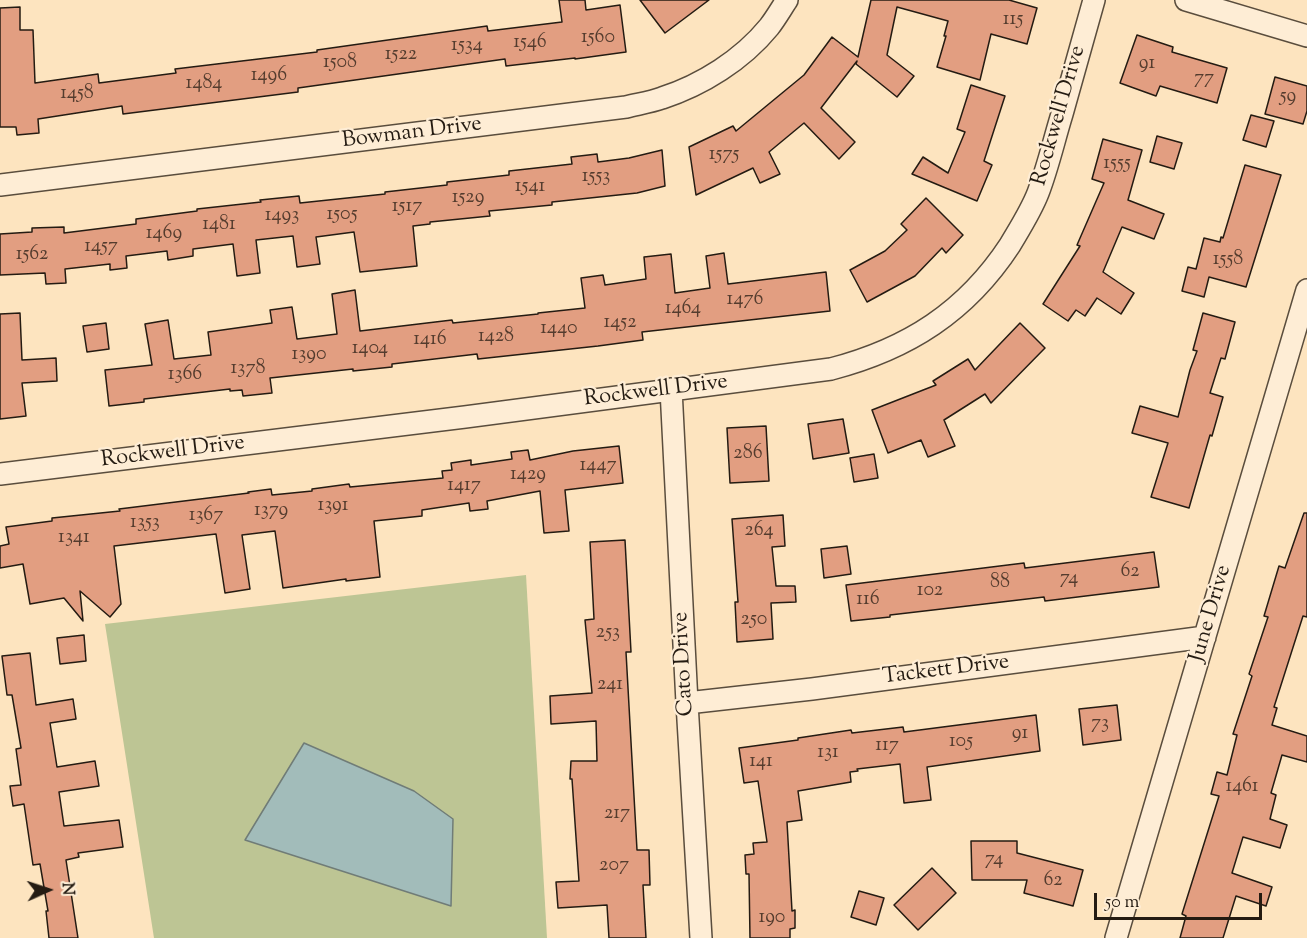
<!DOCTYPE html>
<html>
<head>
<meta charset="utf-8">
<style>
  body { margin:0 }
  #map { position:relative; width:1307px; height:938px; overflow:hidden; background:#fde4bf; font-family:"Sorts Mill Goudy",serif }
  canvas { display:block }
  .north { position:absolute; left:18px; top:860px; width:60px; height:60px; -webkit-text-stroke:4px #feedd5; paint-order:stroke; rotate:87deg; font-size:16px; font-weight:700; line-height:24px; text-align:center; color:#241b12 }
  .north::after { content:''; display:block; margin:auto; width:21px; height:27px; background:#241b12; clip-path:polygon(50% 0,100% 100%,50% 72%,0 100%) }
  .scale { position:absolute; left:1094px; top:893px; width:168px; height:27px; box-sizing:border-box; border:3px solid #241b12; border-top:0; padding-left:8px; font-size:18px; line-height:21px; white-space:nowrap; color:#241b12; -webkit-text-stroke:4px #feedd5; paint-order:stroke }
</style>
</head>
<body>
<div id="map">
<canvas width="1307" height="938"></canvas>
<div class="north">N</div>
<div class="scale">50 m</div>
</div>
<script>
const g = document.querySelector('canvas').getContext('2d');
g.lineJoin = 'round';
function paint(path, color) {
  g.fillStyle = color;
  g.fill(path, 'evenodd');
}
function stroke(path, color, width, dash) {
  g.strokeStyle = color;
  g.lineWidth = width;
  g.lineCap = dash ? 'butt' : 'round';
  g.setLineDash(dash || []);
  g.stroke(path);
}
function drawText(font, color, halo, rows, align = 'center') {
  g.font = font + ' "Sorts Mill Goudy",serif';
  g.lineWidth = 4.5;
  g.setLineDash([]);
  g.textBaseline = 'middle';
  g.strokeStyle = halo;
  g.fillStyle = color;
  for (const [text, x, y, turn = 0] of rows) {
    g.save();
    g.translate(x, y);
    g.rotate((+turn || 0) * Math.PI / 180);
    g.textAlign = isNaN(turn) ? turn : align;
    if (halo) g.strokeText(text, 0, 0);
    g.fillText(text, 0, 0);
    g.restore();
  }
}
paint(new Path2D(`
  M526 575 547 938H154L105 624Z`), '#bdc594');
const water = new Path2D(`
  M304 743 414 791 453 819 451 906 245 840Z`);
paint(water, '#a2bcba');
stroke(water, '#707c77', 1.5);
const building = new Path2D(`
  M559 0H585L586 10 620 5 626 52 575 59V58L506 66 505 59 298 88V92L123 114 122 106 38 119 39 133 17 135 16 127H0V8L20 7V30H33L35 83 98 74 99 83 176 73 175 69 317 52V50L487 26 488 31 562 22Z
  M640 0H709L665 33Z
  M871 0H1009L1037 8 1027 44 991 34 980 80 937 67 946 36H944L948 21 897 7 887 55 914 76 897 97 856 64 857 61 821 108 855 142 839 159 804 123 769 152 780 174 760 183 753 168 696 195 689 147 733 126 736 131 804 75 832 37 858 57Z
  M1137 35 1173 47 1172 52 1227 68 1217 103 1160 86 1156 96 1120 83Z
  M1275 77 1307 86V111L1303 124 1265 114Z
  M971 85 1005 96 984 161 992 165 977 201 912 174 923 157 948 173 965 132 957 129Z
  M1251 115 1274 121 1266 147 1243 140Z
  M1157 136 1182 143 1174 169 1150 162Z
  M1103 139 1142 150 1128 200 1164 214 1154 239 1122 227 1103 272 1134 293 1121 314 1097 298 1085 316 1076 310 1068 321 1043 304 1080 246 1077 245 1104 183 1092 179Z
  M662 150 665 186 637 193 552 202V205L489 211 490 216 430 222V224L413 226 417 266 360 272 354 232 316 237 320 264 297 267 293 236 256 240 260 273 237 276 233 244 193 249V256L168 260 167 251 126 256 127 268 110 270V264L65 269 66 283 46 284 45 273 0 275V234L32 232V228L64 227V233L136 224V219L197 211V209L261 202 260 200 299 196 300 203 385 194V192L447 185V182L509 175V171L572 164 571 157 597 154 598 162 629 158Z
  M1245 165 1281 175 1246 287 1209 277 1204 297 1182 291 1188 267 1196 269 1204 238 1220 242 1221 237 1223 238Z
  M926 198 963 235 946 253 942 248 915 276 867 302 850 270 885 251 907 230 901 224Z
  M724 253 728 284 826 272 830 311 642 332 643 340 598 346 478 359 477 354 392 364V367L353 371V369L270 378 272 393 243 396 242 390 230 391V389L144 399V402L109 406 105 370 152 365 145 324 168 320 174 359 211 355 208 332 272 323 270 310 292 307 297 339 337 334 332 294 355 290 360 331 452 320 453 323 538 314V313L585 308 581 278 603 275 605 285 646 279 644 257 671 254 675 293 710 288 706 256Z
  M20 313 22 360 56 358 57 381 22 383 26 416 0 419V314Z
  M1203 313 1235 322 1225 359 1221 358 1210 393 1223 397 1212 436 1210 435 1189 508 1151 497 1168 443 1132 433 1140 406 1178 417 1190 370 1197 351 1193 350Z
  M106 323 109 349 87 352 83 326Z
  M1020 323 1045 348 991 403 985 394 944 420 955 446 928 457 921 440 888 453 872 410 936 385 933 381 968 359 975 370Z
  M843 419 849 453 813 459 808 424Z
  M766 426 769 481 730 483 727 428Z
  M619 446 623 483 565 490 569 531 544 533 540 491 487 501 488 509 470 511 469 503 422 510V516L374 521 380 577 346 581V579L283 588 275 531 242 535 250 589 225 593 216 534 114 546 121 604 110 617 80 591 83 621 64 598 30 604 23 564 0 568V546L9 544 6 527 52 521V518L120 511 119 509 249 493 248 492 271 489 272 495 312 491V489L349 484 350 487 443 478 442 471 452 470 451 463 471 460V465L512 459 511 452 528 450 530 460 573 451Z
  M874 454 878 478 854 482 850 458Z
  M1304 513H1307V617L1303 616 1274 707 1277 708 1272 725 1307 736V762L1282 755 1271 793 1276 795 1270 819 1287 825 1280 848 1243 837 1232 873 1272 887 1266 906 1236 896 1223 938H1180L1186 916 1182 914 1219 796 1211 794 1217 772 1227 775 1237 735 1233 734 1252 676 1249 674 1268 617 1264 616 1279 566 1285 568Z
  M783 515 785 546 772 547 776 586H795L796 602 771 603 773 639 737 642 735 602H738L732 519Z
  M625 540 631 652H626L637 850H649L650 885H643L646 938H609L607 905 558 908 556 882 579 881 572 779H570L571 761H597L596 721 551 724 550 696 592 693 585 620 594 619 590 542Z
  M847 546 851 574 824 578 821 549Z
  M1154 552 1159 587 1045 601 1044 597 976 605 890 615V617L851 621 846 585 1024 563 1025 568Z
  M84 635 86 661 60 664 57 638Z
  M30 653 36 705 73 699 76 719 50 723 57 767 95 761 99 786 59 792 64 826 119 820 123 847 78 853 79 857 66 860 78 938H49L46 911H48L40 864 33 865 24 804 13 806 10 786 21 785 16 749 21 748 12 695H7L2 656Z
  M1117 705 1121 740 1083 745 1079 709Z
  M1036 715 1040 751 927 767 931 800 904 803 900 764 857 769 858 771 850 772 851 782 798 791 802 820 787 822 792 911 795 910V928L790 929V938H750L749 874H746L745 855 754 854 753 843 767 842 758 781 744 783 739 748 798 740V738L851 730 852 733 903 727 904 732Z
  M971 841H1017V853L1083 870 1073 906 1024 893 1027 880H972Z
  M932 868 956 893 918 930 894 905Z
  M859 891 884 898 876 925 851 917Z`);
paint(building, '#e29e81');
stroke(building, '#241b12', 1.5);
const minor = new Path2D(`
  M1186 0 1307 36
  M0 185 626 107C638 104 651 102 662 98 702 85 742 60 769 27 776 18 781 9 787 0
  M671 389 687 703 701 938
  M0 474 465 417 831 369C908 349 966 312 1010 245 1020 228 1031 211 1038 193 1048 167 1054 140 1062 114 1073 76 1083 38 1094 0
  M687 703 812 689 1205 637
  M1116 938 1307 290`);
stroke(minor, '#5a4d3d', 24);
stroke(minor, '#feedd5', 21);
drawText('20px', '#543c2e', null, [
  ["115",1013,21],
  ["1560",598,39],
  ["1546",530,44],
  ["1534",467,47],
  ["1522",401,56],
  ["1508",340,64],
  ["91",1147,65],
  ["1496",269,77],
  ["77",1204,80],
  ["1484",204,85],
  ["1458",77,95],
  ["59",1288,98],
  ["1575",724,156],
  ["1555",1117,165],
  ["1553",596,178],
  ["1541",530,188],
  ["1529",468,199],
  ["1517",407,208],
  ["1505",342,216],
  ["1493",282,217],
  ["1481",219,226],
  ["1469",164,235],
  ["1457",101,248],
  ["1562",32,256],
  ["1558",1228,261],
  ["1476",745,301],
  ["1464",683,310],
  ["1452",620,324],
  ["1440",559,330],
  ["1428",496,338],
  ["1416",430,341],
  ["1404",370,350],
  ["1390",309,356],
  ["1378",248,370],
  ["1366",185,376],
  ["286",748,455],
  ["1447",598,467],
  ["1429",528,476],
  ["1417",464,487],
  ["1391",333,507],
  ["1379",271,512],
  ["1367",206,517],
  ["1353",145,524],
  ["264",759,532],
  ["1341",74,539],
  ["62",1130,573],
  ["74",1069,580],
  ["88",1000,584],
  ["102",930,592],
  ["116",868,601],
  ["250",754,621],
  ["253",608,634],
  ["241",610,686],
  ["73",1100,725],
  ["91",1020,735],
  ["105",961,743],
  ["117",887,747],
  ["131",828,754],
  ["141",761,763],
  ["1461",1242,788],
  ["217",617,815],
  ["74",994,861],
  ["207",614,867],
  ["62",1053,882],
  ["190",772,919]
]);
drawText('22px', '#241b12', '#feedd5', [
  ["Rockwell Drive",1060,116,-74],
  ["Bowman Drive",412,134,-7],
  ["Rockwell Drive",656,392,-7],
  ["Rockwell Drive",173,453,-7],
  ["June Drive",1212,614,-74],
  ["Cato Drive",685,664,-93],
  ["Tackett Drive",946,671,-7]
]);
</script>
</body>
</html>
